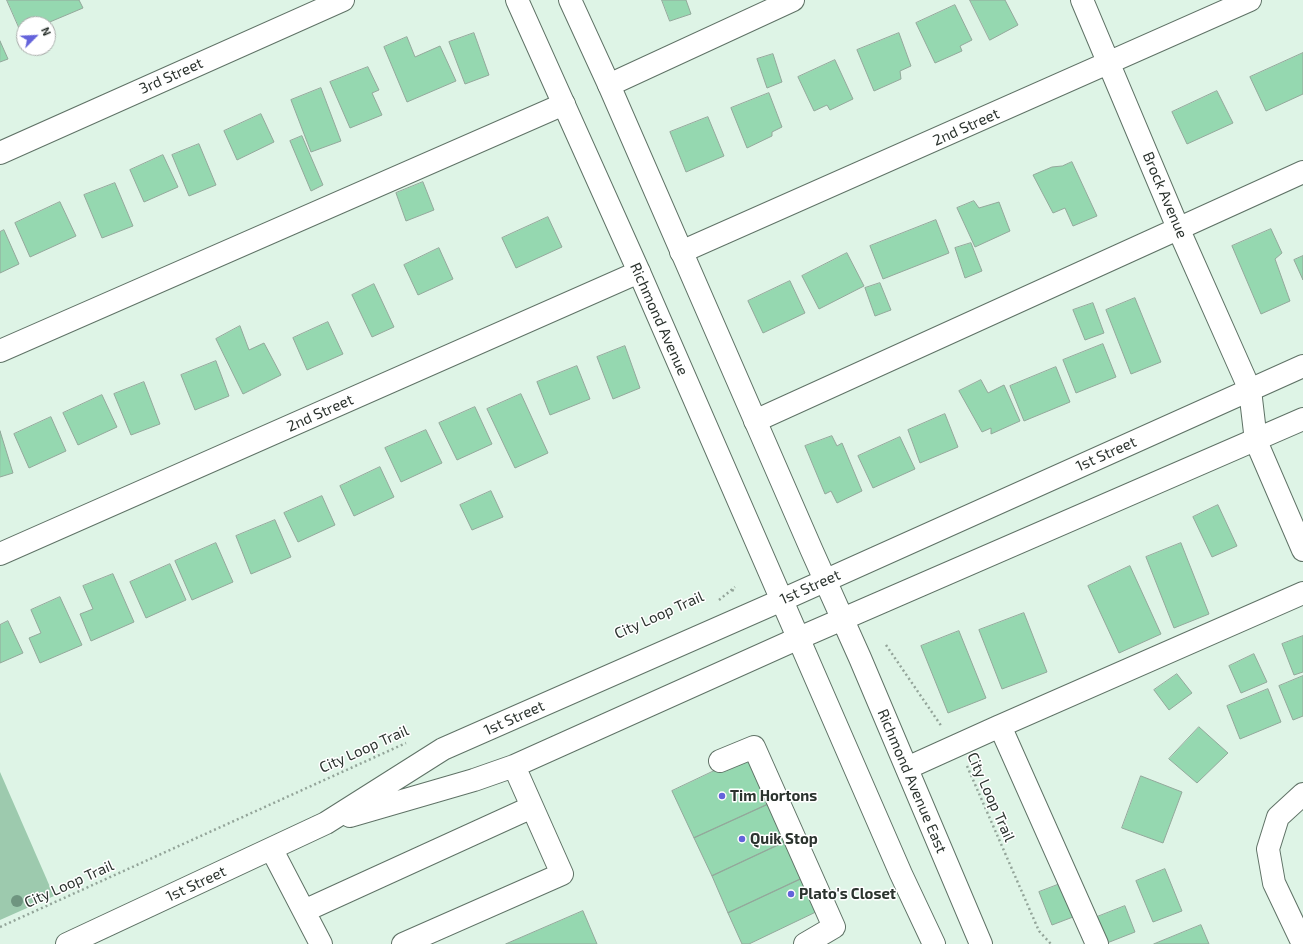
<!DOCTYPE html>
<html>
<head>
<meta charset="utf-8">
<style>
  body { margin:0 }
  #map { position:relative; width:1303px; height:944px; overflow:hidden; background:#def4e6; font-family:"Exo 2",sans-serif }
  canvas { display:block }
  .north { position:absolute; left:16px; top:16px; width:40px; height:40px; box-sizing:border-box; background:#fff; border:1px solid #aaadab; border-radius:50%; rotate:66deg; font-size:11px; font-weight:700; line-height:16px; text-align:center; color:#2b332e }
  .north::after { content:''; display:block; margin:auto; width:14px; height:18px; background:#6463db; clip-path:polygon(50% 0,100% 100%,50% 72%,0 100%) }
</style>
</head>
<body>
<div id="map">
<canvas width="1303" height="944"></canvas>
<div class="north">N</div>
</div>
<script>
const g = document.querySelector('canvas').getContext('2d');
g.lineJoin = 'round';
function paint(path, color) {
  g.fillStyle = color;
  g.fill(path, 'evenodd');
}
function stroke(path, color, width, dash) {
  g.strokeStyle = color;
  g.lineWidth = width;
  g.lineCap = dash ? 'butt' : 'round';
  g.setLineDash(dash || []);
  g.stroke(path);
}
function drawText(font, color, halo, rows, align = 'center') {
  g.font = font + ' "Exo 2",sans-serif';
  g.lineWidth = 3;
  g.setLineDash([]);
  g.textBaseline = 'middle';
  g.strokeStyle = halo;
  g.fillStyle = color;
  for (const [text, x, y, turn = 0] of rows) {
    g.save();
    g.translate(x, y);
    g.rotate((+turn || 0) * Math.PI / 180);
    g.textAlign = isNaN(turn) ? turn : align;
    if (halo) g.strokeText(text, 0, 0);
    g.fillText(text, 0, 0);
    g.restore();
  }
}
paint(new Path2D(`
  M0 772 54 896 0 920Z`), '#9dcaae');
const building = new Path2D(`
  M7 0H79L83 8 45 24H24V33L22 34Z
  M662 0H686L691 14 670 21Z
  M970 0H1005L1018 25 990 40Z
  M955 5 972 40 960 46 962 51 935 63 916 23Z
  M474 33 489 75 465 84 449 42Z
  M899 33 911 66 900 71 901 79 874 91 857 50Z
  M407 37 415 57 440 46 456 81 407 102 384 47Z
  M0 41 8 59 0 62Z
  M1303 53V94L1266 111 1250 77Z
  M773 54 782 82 767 88 757 59Z
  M835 60 853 99 830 110 827 105 814 111 798 77Z
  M368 67 379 90 372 93 382 115 350 128 330 82Z
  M321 88 341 141 311 152 291 100Z
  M1217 91 1233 123 1187 144 1172 112Z
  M769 93 782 127 772 132V136L747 148 731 108Z
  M261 114 274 142 237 160 224 131Z
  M708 117 724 156 686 172 670 132Z
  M302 136 323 185 311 191 290 141Z
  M199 144 216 185 189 196 172 155Z
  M163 155 178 187 144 202 130 170Z
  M1072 162 1097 216 1073 226 1065 208 1053 213 1033 175 1052 167 1062 166Z
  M423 182 434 210 406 221 396 193Z
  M115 183 133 226 102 238 84 195Z
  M974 201 979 208 999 202 1010 231 975 247 957 208Z
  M60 202 76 236 30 257 15 223Z
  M548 217 562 247 516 268 502 238Z
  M936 220 949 253 883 279 870 246Z
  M1271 229 1282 253 1275 259 1290 301 1261 314 1232 246Z
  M4 230 19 264 0 273V232Z
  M971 243 982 271 965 278 955 248Z
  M439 248 453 279 418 295 404 265Z
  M847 253 864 286 819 309 802 276Z
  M1303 256V280L1294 260Z
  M790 281 805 313 763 333 748 301Z
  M880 283 891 310 875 316 865 288Z
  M374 284 394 327 372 337 352 295Z
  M1135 298 1161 362 1131 374 1106 310Z
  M1093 303 1104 333 1085 340 1073 310Z
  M328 322 343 354 307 370 293 338Z
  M240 326 249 350 264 343 281 375 243 394 216 339Z
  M1103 344 1116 377 1076 393 1063 360Z
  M625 346 640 388 613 399 597 357Z
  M216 361 229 396 195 410 181 375Z
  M577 366 590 399 550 415 537 382Z
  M1056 367 1070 402 1024 421 1010 386Z
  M981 380 988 393 1004 385 1020 421 991 434V428L982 432 959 391Z
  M144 382 160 424 131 435 114 394Z
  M521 394 548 453 515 468 487 409Z
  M102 395 117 427 78 445 63 413Z
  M475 407 492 444 457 460 439 423Z
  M945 414 958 447 920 463 908 430Z
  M51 417 66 451 29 468 14 434Z
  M426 430 442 463 401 482 385 448Z
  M0 431 13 473 0 477Z
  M832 436 837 446 842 443 862 491 837 503 831 491 825 494 805 446Z
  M900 437 915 469 873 488 858 456Z
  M380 467 394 497 354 516 340 486Z
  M491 491 503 517 472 530 460 505Z
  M322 496 335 525 298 542 284 513Z
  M1218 505 1237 546 1212 557 1193 517Z
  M275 520 291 557 251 574 236 536Z
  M216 543 233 582 192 600 175 561Z
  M1181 543 1209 614 1174 628 1146 557Z
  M170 564 186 600 146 618 130 582Z
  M1130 566 1161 634 1119 653 1088 586Z
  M113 574 134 622 91 641 80 614 93 609 83 586Z
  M60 597 82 645 40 663 29 638 41 633 31 610Z
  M1024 613 1047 672 1002 689 979 630Z
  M8 621 23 653 0 663V625Z
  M959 631 986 698 948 713 921 646Z
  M1303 636V672L1294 675 1282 644Z
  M1254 654 1267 682 1241 693 1229 666Z
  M1177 674 1192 693 1169 710 1154 690Z
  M1303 676V716L1293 720 1279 686Z
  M1268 689 1281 722 1240 739 1227 706Z
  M1199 727 1228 753 1197 783 1169 759Z
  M750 754 773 802 694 838 672 791Z
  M1141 776 1182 792 1163 843 1122 828Z
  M773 802 789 840 712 876 694 838Z
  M789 840 805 877 728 913 712 876Z
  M1165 869 1182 911 1153 922 1136 881Z
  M805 877 820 910 749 944H742L728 913Z
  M1060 884 1073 917 1052 925 1039 892Z
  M1125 906 1135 932 1107 943 1097 917Z
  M583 911 597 944H506Z
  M1201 925 1209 944H1154Z`);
paint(building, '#95d8b0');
stroke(building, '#93a89b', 1);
const minor = new Path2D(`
  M1082 0 1178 228 1250 390 1256 441 1303 550
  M609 85 793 0
  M0 153 343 0
  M681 252 1250 0
  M0 351 564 104
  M755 421 1303 172
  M0 554 639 272
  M720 761 754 747 834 927 805 944
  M907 768 1000 726
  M350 816 474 780 514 766 799 638
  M272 850 321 944
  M304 911 532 807
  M67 944 326 823 443 749 782 600
  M403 944 562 874 514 766
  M1097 944 1000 726 1303 593
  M1303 944 1274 883 1268 849 1278 817 1303 794`);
const major = new Path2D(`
  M517 0 639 272 901 874 934 944
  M570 0 609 85 812 551 860 658 981 944
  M782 600 1303 366
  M799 638 1303 419`);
stroke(minor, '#5f7266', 24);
stroke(major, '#5f7266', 24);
stroke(new Path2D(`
  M732 590 736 592
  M719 600 735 587
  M886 645 942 727
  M967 766 1039 931 1051 944
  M0 927 406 743`), '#93a499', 2.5, [2, 3]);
stroke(minor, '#fff', 22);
stroke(major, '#fff', 22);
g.fillStyle = '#6f9580';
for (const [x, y] of [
  [17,901]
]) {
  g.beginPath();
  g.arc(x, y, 6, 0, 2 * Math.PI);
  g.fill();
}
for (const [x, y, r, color] of [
  [722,796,4,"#6463db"],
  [742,839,4,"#6463db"],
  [791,894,4,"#6463db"]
]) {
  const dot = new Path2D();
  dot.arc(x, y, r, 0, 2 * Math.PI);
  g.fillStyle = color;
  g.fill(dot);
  stroke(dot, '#fff', 1.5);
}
drawText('15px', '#2b332e', '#fff', [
  ["3rd Street",171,76,-24],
  ["2nd Street",966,127,-24],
  ["Brock Avenue",1165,195,67],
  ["Richmond Avenue",659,319,66],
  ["2nd Street",320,413,-24],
  ["1st Street",1106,454,-24],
  ["1st Street",810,587,-24],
  ["City Loop Trail",659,615,-24],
  ["1st Street",514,718,-24],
  ["City Loop Trail",364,749,-24],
  ["Richmond Avenue East",912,781,67],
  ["City Loop Trail",991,797,66],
  ["City Loop Trail",69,884,-24],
  ["1st Street",196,884,-25]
]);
drawText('bold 15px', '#2b332e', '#fff', [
  ["Tim Hortons",730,796],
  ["Quik Stop",750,839],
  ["Plato's Closet",799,894]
], 'left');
</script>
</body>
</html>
